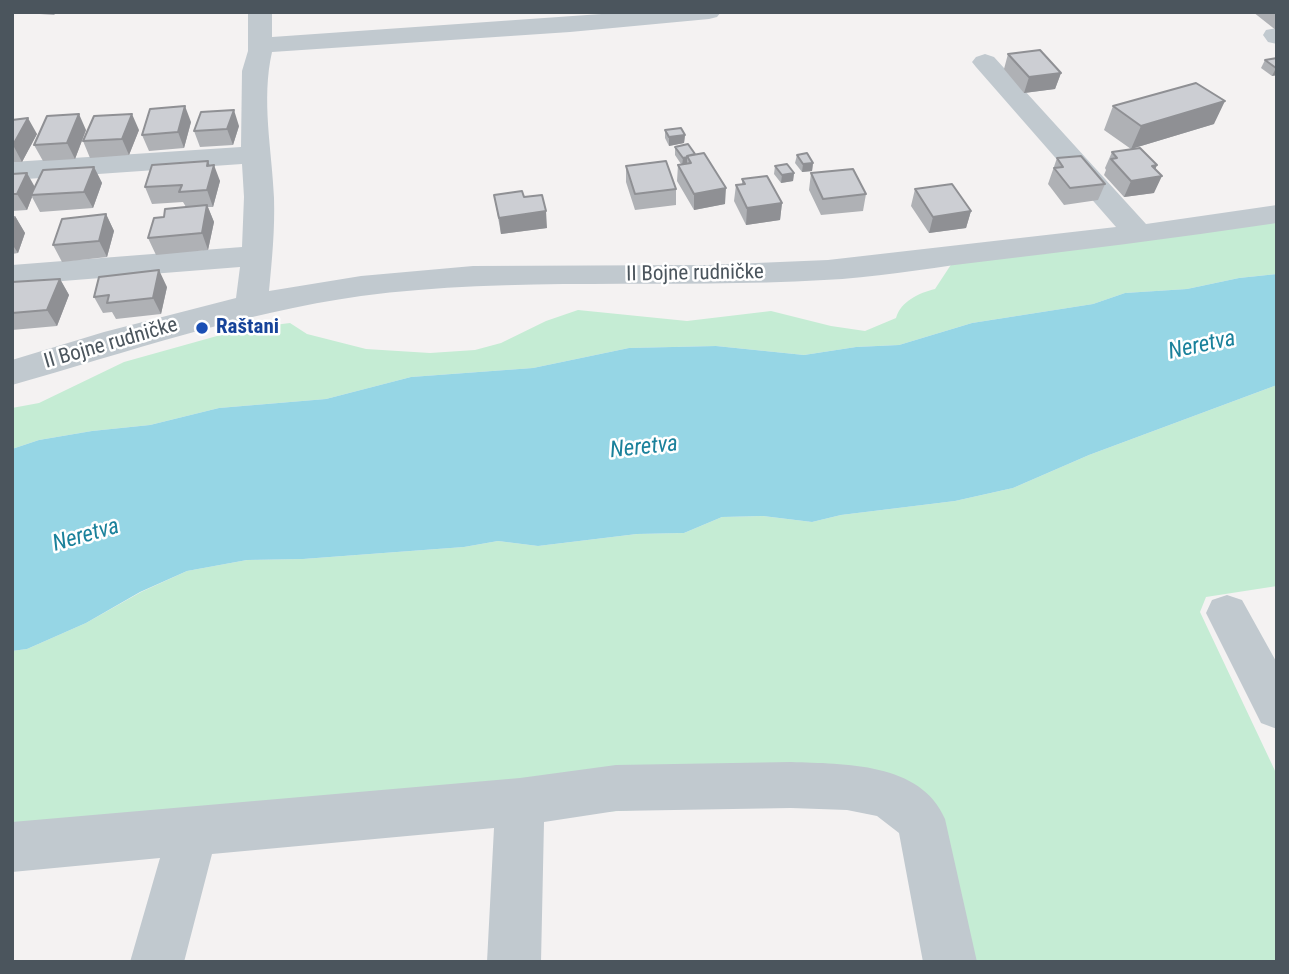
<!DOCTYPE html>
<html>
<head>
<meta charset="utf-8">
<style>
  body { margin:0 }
  #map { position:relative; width:1289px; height:974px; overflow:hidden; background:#f4f2f2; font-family:"Roboto Condensed",sans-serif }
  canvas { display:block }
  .frame { position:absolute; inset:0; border:14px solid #4b555d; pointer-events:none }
</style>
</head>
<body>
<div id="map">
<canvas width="1289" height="974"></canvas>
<div class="frame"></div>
</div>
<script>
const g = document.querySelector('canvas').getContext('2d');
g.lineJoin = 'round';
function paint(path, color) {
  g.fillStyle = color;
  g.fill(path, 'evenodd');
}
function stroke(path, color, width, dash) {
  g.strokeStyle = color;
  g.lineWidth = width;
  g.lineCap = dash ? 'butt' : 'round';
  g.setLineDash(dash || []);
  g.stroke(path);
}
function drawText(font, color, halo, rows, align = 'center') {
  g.font = font + ' "Roboto Condensed",sans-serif';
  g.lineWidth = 5;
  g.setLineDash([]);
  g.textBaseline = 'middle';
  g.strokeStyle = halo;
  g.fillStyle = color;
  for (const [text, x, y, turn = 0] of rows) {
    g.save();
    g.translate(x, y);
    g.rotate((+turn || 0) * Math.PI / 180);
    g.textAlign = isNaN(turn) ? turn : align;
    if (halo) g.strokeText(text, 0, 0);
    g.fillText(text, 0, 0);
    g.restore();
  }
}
paint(new Path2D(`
  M1277 214V274L1239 278 1187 289 1125 293 1093 304 972 323 899 345 856 347 804 355 716 346 629 348 533 368 411 377 326 399 219 408 150 425 92 431 39 440 12 449V408L39 403 124 362 242 329 290 323 307 334 366 349 430 353 475 350 501 343 546 321 578 310 687 321 771 311 831 326 865 331 896 318C901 301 919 293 935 289L956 257Z
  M1277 385V586L1206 597 1200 612 1277 775V962H950L888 795 12 847V651L27 649 86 623 141 592 187 571 247 560 303 559 464 547 498 541 538 546 637 534 684 533 722 517 763 516 812 522 841 515 955 501 1013 488 1089 455Z`), '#c5ecd4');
paint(new Path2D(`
  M1277 274V385L1089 455 1013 488 955 501 841 515 812 522 763 516 722 517 684 533 637 534 538 546 498 541 464 547 303 559 247 560 187 571 140 592 86 623 27 649 12 651V449L39 440 92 431 150 425 219 408 326 399 411 377 533 368 629 348 716 346 804 355 856 347 899 345 972 323 1093 304 1125 293 1187 289 1239 278Z`), '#96d6e5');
paint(new Path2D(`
  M248 12H272V37L630 12H721L717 17 709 19 570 32 272 52C261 100 272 150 274 198 275 229 272 260 269 291L361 276 473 266 708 265 828 260 1116 227 976 67 972 62 976 57 985 54 994 57 1146 224 1277 205V223C1175 238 1073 251 971 263 922 269 873 278 824 280 670 289 514 276 361 296 241 313 128 352 12 385V360L104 332 236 298 240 267 12 285V265L242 247 244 197 242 164 12 180V162L241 147 242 71 248 51Z
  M1277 28V44L1268 42 1263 35 1266 30Z
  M1227 595 1242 600 1277 663V729L1261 723 1206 613 1212 600Z
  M791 762C844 764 921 762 945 819L977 962H923L899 833 877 816 847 810 791 808 616 811 544 822 541 962H487L494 828 212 854 184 962H130L160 858 12 872V822L520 778 616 765Z`), '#c1c9cf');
paint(new Path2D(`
  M12 12H57L54 15Z
  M1253 12H1277V31Z
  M1008 54 1061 73 1055 89 1024 93 1004 69Z
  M1277 58V75L1272 76 1261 68 1265 60Z
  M1113 106 1214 124 1131 149 1104 130Z
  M12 120 37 134 22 162H12Z
  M191 122 184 148 149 151 142 135Z
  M239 126 233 145 200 147 194 131Z
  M86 130 75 159 43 161 34 145Z
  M139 130 129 155 90 158 83 141Z
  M665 130 685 135 684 143 669 146 665 138Z
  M688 144 725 204 694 210 677 181 678 165 681 164 675 155V147Z
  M1112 152 1157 165 1155 170 1154 193 1124 197 1104 175 1106 170 1105 168Z
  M797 155 813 163 812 171 802 172 795 163Z
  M1057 158 1105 184 1098 200 1064 205 1048 184Z
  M209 165 220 181 213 207H208L214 222 208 250 156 255 148 238 164 217 186 207 183 202 152 204 145 187Z
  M626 166 676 189V205L635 210 626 182Z
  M775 166 794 173 793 181 781 183 774 174Z
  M94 167 102 183 93 208 40 212 32 197 27 210 12 211V174L35 188Z
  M811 173 866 194 863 211 821 215 809 190Z
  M742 179 782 203 780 220 746 225 734 201 736 185 742 184Z
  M915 189 971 211 966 228 929 233 911 206Z
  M494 195 547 228 501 234Z
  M106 214 114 231 107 257 62 262 53 245Z
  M12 216H15L25 233 18 253 12 254Z
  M60 279 69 295 57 326 12 330V282Z
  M167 287 161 314 116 319 112 312 103 313 94 297Z`), '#afb1b5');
paint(new Path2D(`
  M1276 68H1277V75L1272 76Z
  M1061 73 1055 89 1024 93 1029 77Z
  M1225 101 1214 124 1131 149 1141 126Z
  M185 106 191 122 184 148 178 132Z
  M234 110 239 126 233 145 227 129Z
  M79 114 86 130 75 159 67 143Z
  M132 114 139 130 129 155 122 139Z
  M28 118 37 134 22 162 13 145Z
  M685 135 684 143 669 146V137Z
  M687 157V166H682L683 158Z
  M208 161 212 172 214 165 220 181 213 207 207 190V166Z
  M813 163 812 171 802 172 803 164Z
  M1157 165 1151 178 1162 176 1154 193 1124 197 1131 181 1152 166Z
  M94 167 102 183 93 208 84 192Z
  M27 173 36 189 31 195 32 197 27 210 17 194Z
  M794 173 793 181 781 183 782 175Z
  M726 188 725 204 694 210V194Z
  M782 203 780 220 746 225 747 208Z
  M207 205 214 222 208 250 202 233Z
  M546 211 547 228 501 234 499 218Z
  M971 211 966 228 929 233 933 217Z
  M106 214 114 231 107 257 99 241Z
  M15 216 25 233 18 253 12 244V224Z
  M159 270 167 287 161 314 153 298Z
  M60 279 69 295 57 326 47 310Z`), '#8f9094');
const building = new Path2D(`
  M1040 50 1061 73 1029 77 1008 54Z
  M1277 58V68H1276L1265 60Z
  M1196 83 1225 101 1141 126 1113 106Z
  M185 106 178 132 142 135 150 109Z
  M234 110 227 129 194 131 201 112Z
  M79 114 67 143 34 145 47 116Z
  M132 114 122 139 83 141 94 116Z
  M28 118 13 145H12V120Z
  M681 128 685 135 669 137 665 130Z
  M688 144 695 154 687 156 688 157 683 158 675 147Z
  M1140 148 1157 165 1152 166 1162 176 1131 181 1111 159 1117 158 1112 152Z
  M704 153 726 188 694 194 678 165 691 163 687 156Z
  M807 153 813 163 803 164 797 155Z
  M1081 156 1105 184 1070 188 1054 168 1063 167 1057 158Z
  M208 161 207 166 214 165 207 190 179 192 182 185 145 187 152 165Z
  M666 161 676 189 635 194 626 166Z
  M787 164 794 173 782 175 775 166Z
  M94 167 84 192 31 195 43 170Z
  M853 169 866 194 823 199 811 173Z
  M27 173 17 194H12V174Z
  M767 176 782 203 747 208 736 185 745 184 742 179Z
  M952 184 971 211 933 217 915 189Z
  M522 191 524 197 542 195 546 211 499 218 494 195Z
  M207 205 202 233 148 238 154 218 164 217 165 209Z
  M106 214 99 241 53 245 62 219Z
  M159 270 153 298 107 303 109 295 94 297 99 277Z
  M60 279 47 310 12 313V282Z`);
paint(building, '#ccced3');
stroke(building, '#8f9094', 2);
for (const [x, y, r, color] of [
  [202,328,7,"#1a4fb4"]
]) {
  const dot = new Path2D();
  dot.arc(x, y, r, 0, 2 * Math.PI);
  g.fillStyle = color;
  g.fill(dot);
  stroke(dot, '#fff', 2.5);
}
drawText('21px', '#4b555d', '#fff', [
  ["II Bojne rudničke",695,274,-1],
  ["II Bojne rudničke",111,344,-16]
]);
drawText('bold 21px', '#164399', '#fff', [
  ["Raštani",216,328]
], 'left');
drawText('italic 23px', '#1a819b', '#fff', [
  ["Neretva",1202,346,-12],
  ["Neretva",644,448,-6],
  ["Neretva",86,536,-16]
]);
</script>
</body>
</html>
